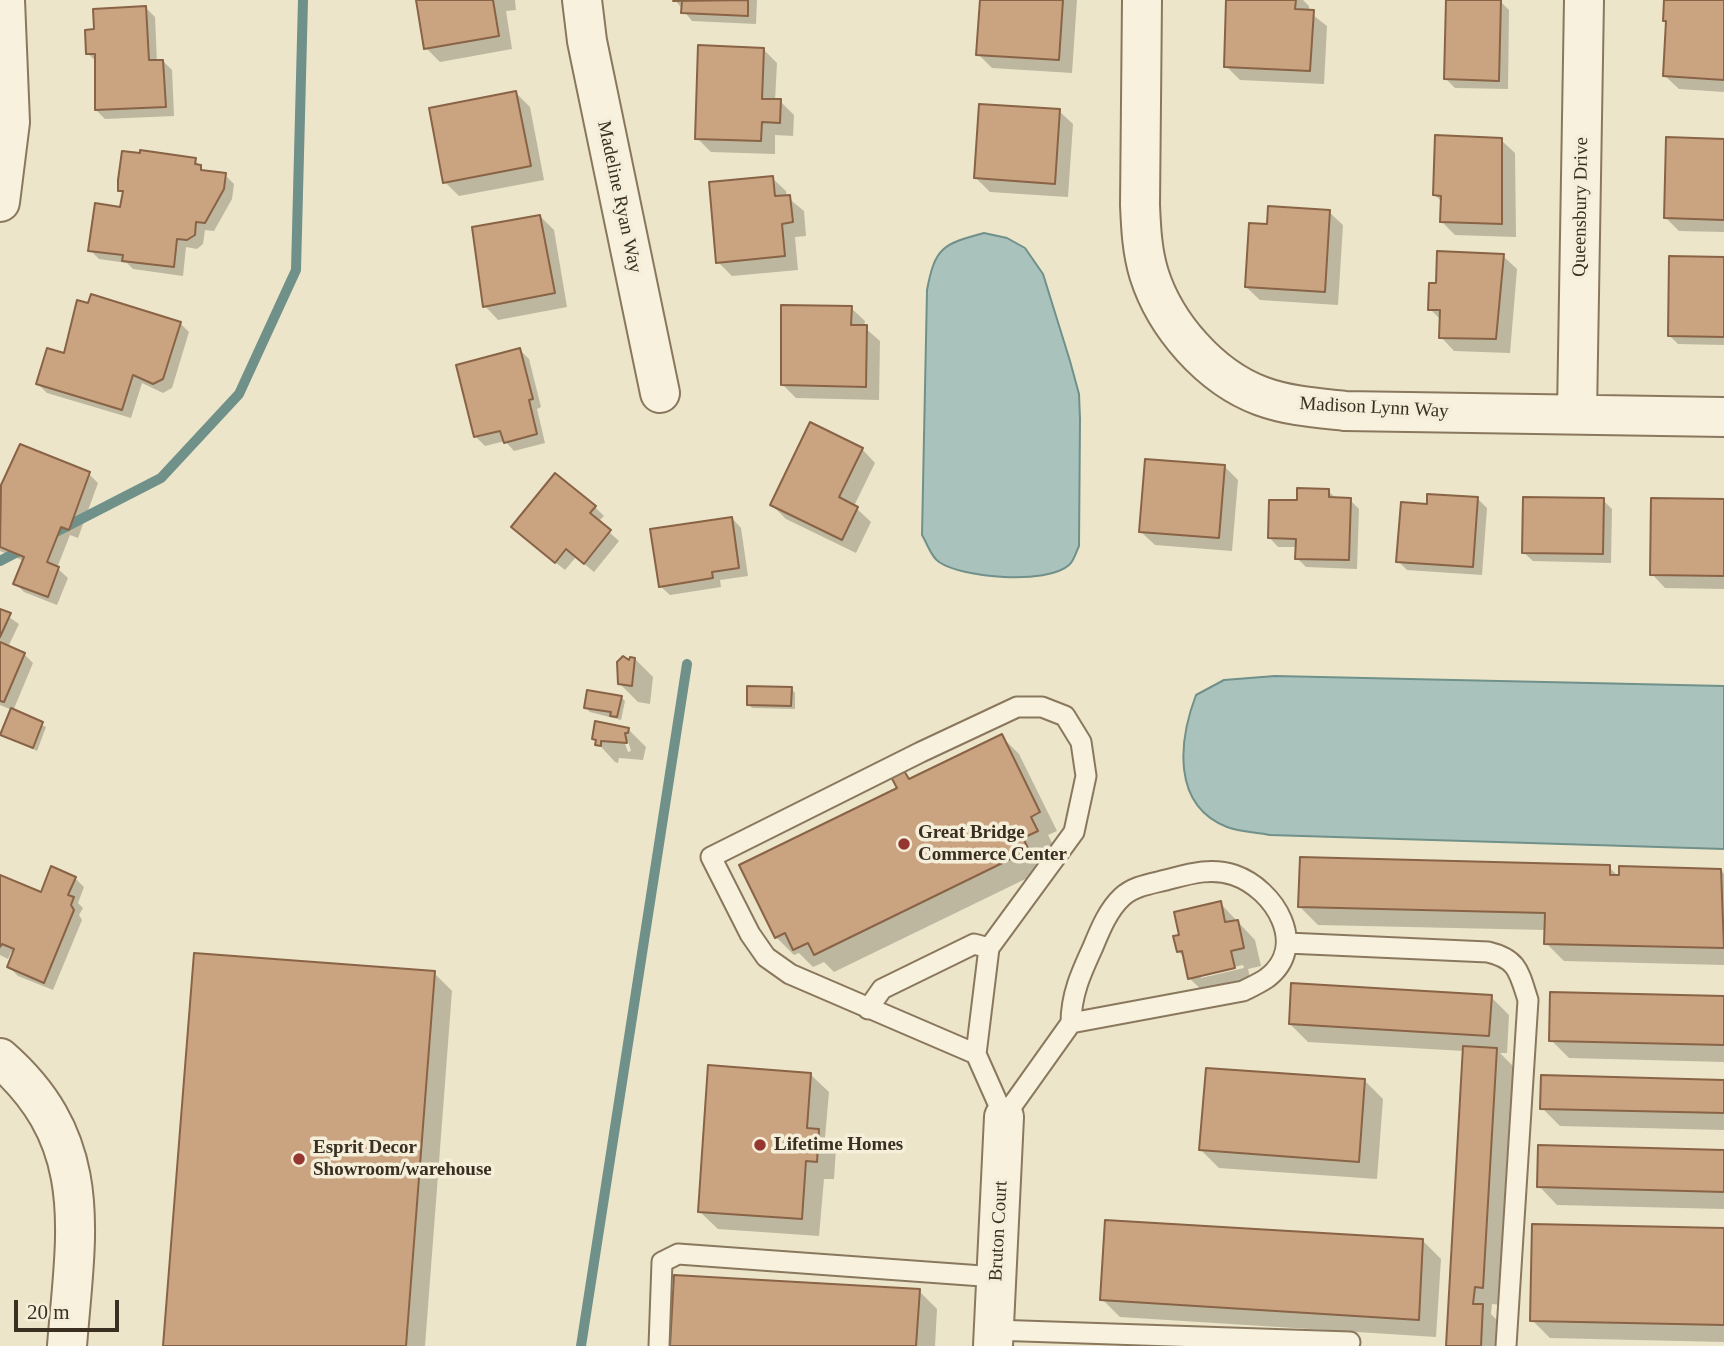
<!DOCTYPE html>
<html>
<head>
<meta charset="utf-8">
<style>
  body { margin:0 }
  #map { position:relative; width:1724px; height:1346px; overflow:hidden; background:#ede5c9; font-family:Georgia,serif }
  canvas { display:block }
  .scale { position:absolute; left:14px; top:1300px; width:105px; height:32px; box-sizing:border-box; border:4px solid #3a2f21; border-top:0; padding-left:9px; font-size:21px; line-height:24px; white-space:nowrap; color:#3a2f21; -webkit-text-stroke:5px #f5eed9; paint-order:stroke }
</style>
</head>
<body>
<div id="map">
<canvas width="1724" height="1346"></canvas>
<div class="scale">20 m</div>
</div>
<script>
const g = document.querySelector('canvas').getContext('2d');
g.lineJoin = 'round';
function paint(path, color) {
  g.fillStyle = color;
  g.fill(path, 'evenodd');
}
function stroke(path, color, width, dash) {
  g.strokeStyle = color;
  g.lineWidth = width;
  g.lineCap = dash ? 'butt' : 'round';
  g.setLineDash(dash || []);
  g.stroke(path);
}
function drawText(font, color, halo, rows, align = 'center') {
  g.font = font + ' Georgia,serif';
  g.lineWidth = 7;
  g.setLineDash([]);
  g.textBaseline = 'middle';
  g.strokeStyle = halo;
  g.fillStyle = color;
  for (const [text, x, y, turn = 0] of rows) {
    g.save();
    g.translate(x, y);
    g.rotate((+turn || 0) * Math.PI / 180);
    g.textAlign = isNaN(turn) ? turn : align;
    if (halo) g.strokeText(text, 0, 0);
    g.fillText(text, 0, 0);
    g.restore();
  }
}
const water = new Path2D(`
  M984 233 1007 238 1025 248 1043 274 1070 361 1079 394 1080 419 1079 546C1076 552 1074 561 1069 565 1047 585 962 578 939 562 931 557 927 543 922 535L927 290C935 247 943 244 984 233Z
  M1275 676 1724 686V849L1270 835C1256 832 1240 832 1227 827 1171 805 1179 740 1196 695L1224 680Z`);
paint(water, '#aac2bc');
stroke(water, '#70908a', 2);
paint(new Path2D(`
  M417 0H515L516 10 506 11 512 49 440 62 426 48Z
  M675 0H757L756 24 692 21Z
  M982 0H1077L1072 73 992 68 978 54Z
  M1228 0H1303L1309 6V12L1327 26 1324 84 1240 80 1226 66Z
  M1448 0 1500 1 1509 10 1508 89 1455 88 1446 79Z
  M1666 0H1724V92L1679 89 1665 76 1668 24 1665 20Z
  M146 8 155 17 157 62 163 61 172 70 174 116 105 119 96 110 97 62 87 53 96 31Z
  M763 49 777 63 775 101H780L794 115 793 136 775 135V154L711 152 697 138Z
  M516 93 530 107 544 180 459 196 445 182Z
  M1059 111 1073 124 1068 197 990 192 976 178Z
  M1501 140 1515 153 1516 237 1455 235 1441 221 1442 202 1435 195Z
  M1724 141V232L1679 231 1666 218Z
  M195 160 204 171 225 175 234 184 232 199 214 231 205 230 203 244 197 249 186 247 183 276 133 269 127 263 99 259 90 250 122 209 124 194 120 190Z
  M772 178 786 191 787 197 804 211 806 236 795 237 798 270 732 276 718 262Z
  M1329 212 1343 225 1338 305 1260 300 1246 287 1269 226Z
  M540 216 554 230 567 307 498 320 485 306Z
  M1503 256 1517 269 1510 353 1454 351 1441 337V320L1430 309 1437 284Z
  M1724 259V345L1678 344 1669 335Z
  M851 308 865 321 864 327 880 341 879 400 796 398 782 384Z
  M180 323 189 332 172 388 163 393 142 383 131 418 47 393 38 384 65 355Z
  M520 350 529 359 541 407 537 409 545 443 514 451 505 441 485 446 476 437 459 366Z
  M21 446 89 474 98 483 78 538 70 535 57 568 68 578 57 605 24 592 15 583 24 561 0 551V496Z
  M862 449 875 463 854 506 871 522 856 553 786 519 772 505Z
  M1224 466 1238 480 1232 551 1155 545 1141 532Z
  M1328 491 1337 499 1350 500 1359 509 1357 569 1306 567 1297 558V547H1278L1269 537Z
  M1478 499 1487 508 1482 575 1407 570 1398 561 1428 505Z
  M1603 500 1612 509 1611 563 1533 561 1523 552Z
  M1724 501V589L1665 588 1652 574Z
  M595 507 604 516 598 522 619 541 594 572 576 557 565 570 522 536Z
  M732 518 741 528 748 576 720 580 721 587 670 595 660 586Z
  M0 611 19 624 8 647 24 654 33 663 13 711 46 727 37 751 2 734 12 710 0 705Z
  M635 659 653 677 650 704 638 702 619 683Z
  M791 688 795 693V709L752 708 748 704Z
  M621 697 625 701 621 720 590 712 586 708Z
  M628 729 646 747 643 760 619 758 618 763 615 762 594 739ZM624 741H628L631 751 628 752Z
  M1001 736 1019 754 1057 831 1048 835 1055 849 1040 857 1046 869 834 972 824 962 813 967 799 953 794 955 776 937 899 789 902 771 911 780Z
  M1609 867 1621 879 1721 870 1724 874V965L1564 961 1546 943V930L1318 925 1300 907Z
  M0 877 42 894 75 878 84 887 78 903 83 908 79 915 82 920 53 990 18 976 9 967 14 953 11 952 8 959 0 955Z
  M1220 903 1255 940 1261 966 1248 969 1252 986 1208 996 1189 978 1185 958 1178 951 1181 936ZM1243 965 1244 968 1201 978V974Z
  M434 973 452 991 425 1346H165Z
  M1491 997 1509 1015 1507 1053H1500L1515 1068 1501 1305 1492 1304 1491 1314 1501 1324 1499 1346H1447L1464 1051 1308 1042 1290 1024Z
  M1724 998V1062L1569 1058 1551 1040Z
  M810 1074 829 1092 825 1138 836 1148 834 1179H824L819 1236 718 1229 699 1211Z
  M1365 1081 1383 1099 1377 1179 1219 1168 1201 1150Z
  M1724 1081V1130L1560 1126 1542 1108Z
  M1724 1152V1209L1557 1205 1539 1186Z
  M1724 1230V1342L1550 1338 1532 1320Z
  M1423 1241 1441 1259 1436 1337 1120 1317 1102 1299Z
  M919 1291 937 1309 935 1346H672Z`), '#0003');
stroke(new Path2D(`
  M48 536 161 478 239 394 296 270 303 0
  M0 561 27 547
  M581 1346 687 664`), '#70908a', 10);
const building = new Path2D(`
  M416 0H493L499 36 424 49Z
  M748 0V16L681 13 682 1H673Z
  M980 0H1063L1059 60 976 55Z
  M1226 0H1296L1295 9 1314 10 1310 71 1224 67Z
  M1446 0H1501L1499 81 1444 79Z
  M1664 0H1724V80L1663 76 1666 21H1663Z
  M146 6 149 60H163L166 107 95 110V54H86L85 30 94 29 93 9Z
  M698 45 764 48 762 99H781L780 123 762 122 761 141 695 139Z
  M516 91 531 166 443 183 429 108Z
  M979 104 1060 109 1055 184 974 178Z
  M1435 135 1502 138V224L1440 222 1441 196 1433 195Z
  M1666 137 1724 139V220L1664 218Z
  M140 150 196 158 195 164 201 165V170L226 173 224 189 205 223 196 222 195 235 187 240 177 239 174 267 122 261 123 255 88 251 95 203 120 207 123 191H118V180L122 151 140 153Z
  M773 176 775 196 790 195 793 222 782 224 785 256 716 263 709 182Z
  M1268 206 1330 210 1325 292 1245 287 1249 223 1267 224Z
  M540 215 555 293 483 307 472 227Z
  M1437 251 1504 254 1496 339 1439 338 1440 310H1428L1429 283H1436Z
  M1669 256 1724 257V337L1668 336Z
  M91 294 181 322 163 379 153 384 133 375 122 410 36 384 47 348 64 353 77 300 88 303Z
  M781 305 852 306 851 325H867L866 387 781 385Z
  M520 348 533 399 529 400 537 434 504 443 500 431 474 437 456 365Z
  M810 422 863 448 839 497 858 507 842 540 770 505Z
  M20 444 90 472 69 530 61 527 47 562 59 567 48 597 13 584 24 557 0 547 1 485Z
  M1145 459 1225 465 1219 538 1139 532Z
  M555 473 596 506 590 513 611 530 584 564 566 549 555 563 511 527Z
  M1297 488 1329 489V497L1351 498 1349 560 1295 559 1296 539 1268 538 1269 500H1297Z
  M1427 494 1478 497 1473 567 1396 562 1401 502 1427 504Z
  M1523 497 1604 498 1603 554 1522 553Z
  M1651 498 1724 499V576L1650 575Z
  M732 517 739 568 712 572 713 578 659 587 650 529Z
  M0 609 11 613 0 637Z
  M0 642 25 653 4 702 0 701Z
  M623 656 629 660 630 657 635 658 632 686 618 684 617 662Z
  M747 686 792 687 791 706 747 705Z
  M587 690 622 696 617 717 610 716 611 712 584 708Z
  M11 708 43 722 33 748 0 735Z
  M595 721 629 728 628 733H625L627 743 601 741V746L595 745 596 740 592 739Z
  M1002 734 1040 812 1031 817 1038 831 1023 838 1029 850 814 955 808 943 793 950 785 933 775 938 739 865 897 788 890 775 903 769 909 779Z
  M1300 857 1610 865V875H1619V866L1721 869 1724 948 1544 944 1545 913 1298 907Z
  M51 866 76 877 68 895 74 897 71 905 74 910 44 983 7 967 14 949 2 944 0 947V875L41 892Z
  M1221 901 1225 922 1238 920 1244 948 1231 951 1235 968 1188 979 1182 951 1177 952 1173 936 1179 935 1174 912Z
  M194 953 435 971 406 1346H163Z
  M1291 983 1492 995 1489 1036 1289 1024Z
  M1550 992 1724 996V1045L1549 1041Z
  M1463 1046 1497 1048 1483 1288 1475 1287 1473 1304H1483L1481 1346H1446Z
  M708 1065 811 1073 807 1128 819 1129 817 1162 806 1161 802 1219 698 1212Z
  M1206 1068 1365 1079 1359 1162 1199 1150Z
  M1541 1075 1724 1080V1113L1540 1109Z
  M1538 1145 1724 1150V1192L1537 1187Z
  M1105 1220 1423 1239 1419 1320 1100 1300Z
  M1532 1224 1724 1228V1325L1530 1321Z
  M674 1275 920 1289 916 1346H670Z`);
paint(building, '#caa381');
stroke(building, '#886345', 2);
const service = new Path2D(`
  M1287 943 1488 952C1518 959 1519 972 1528 1000L1506 1346
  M868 1009 882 989 974 944 989 948
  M976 1054 790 974 766 957 750 934 711 857 921 752 1017 707H1042L1065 716 1081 742 1086 776 1074 832 989 948 976 1054 1004 1117 1071 1023 1243 991C1251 987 1260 983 1267 978 1309 946 1275 889 1234 875 1211 867 1189 874 1166 880 1150 884 1134 886 1122 897 1108 910 1100 930 1093 947 1081 973 1071 995 1071 1023
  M993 1330 1350 1342
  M659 1346 662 1262 678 1254 996 1277`);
const minor = new Path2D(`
  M582 0 587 41 660 393
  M1142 0 1140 205C1141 228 1142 251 1149 274 1165 325 1210 377 1261 396 1288 406 1317 408 1345 411L1724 417
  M0 202 10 122 5 0
  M1577 413 1584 0
  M0 1058C96 1142 76 1232 67 1346
  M993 1346 1004 1117`);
stroke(service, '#89785e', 23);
stroke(minor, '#89785e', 42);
stroke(service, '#f8f1dd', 19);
stroke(minor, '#f8f1dd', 38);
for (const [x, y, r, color] of [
  [904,844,7,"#963630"],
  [760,1145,7,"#963630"],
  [299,1159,7,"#963630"]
]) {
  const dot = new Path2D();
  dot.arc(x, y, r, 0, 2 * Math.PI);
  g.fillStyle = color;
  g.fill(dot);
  stroke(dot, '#f5eed9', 2.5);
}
drawText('19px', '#3a2f21', '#f5eed9', [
  ["Madeline Ryan Way",619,197,78],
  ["Queensbury Drive",1581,207,-89],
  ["Madison Lynn Way",1374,408,3],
  ["Bruton Court",999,1231,-87]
]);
drawText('bold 19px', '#3a2f21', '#f5eed9', [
  ["Great Bridge",918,833],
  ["Commerce Center",918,855],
  ["Lifetime Homes",774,1145],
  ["Esprit Decor",313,1148],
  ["Showroom/warehouse",313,1170]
], 'left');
</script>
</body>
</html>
